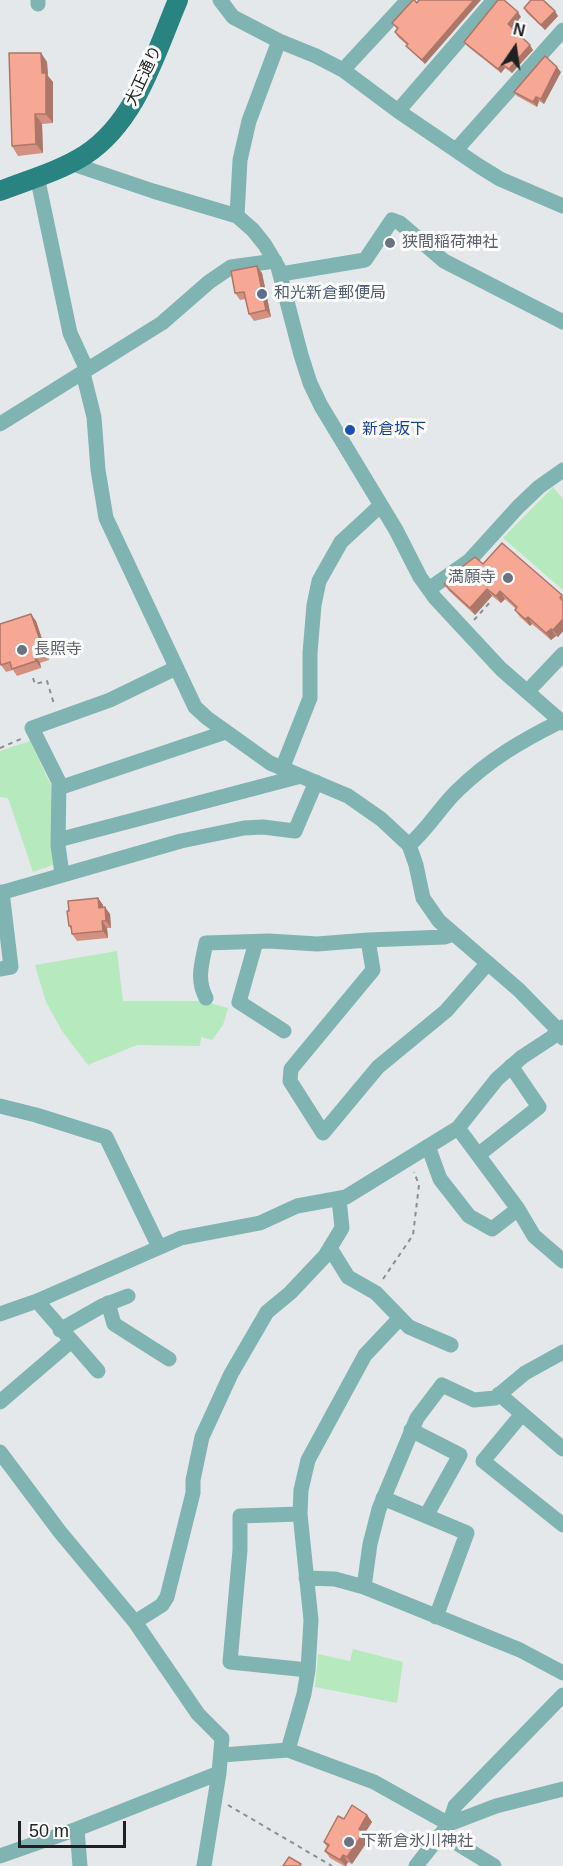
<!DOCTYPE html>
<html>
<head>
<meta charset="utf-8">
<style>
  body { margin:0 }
  #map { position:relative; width:563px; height:1866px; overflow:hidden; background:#e5e8eb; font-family:Helvetica,sans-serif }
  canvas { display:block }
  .north { position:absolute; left:485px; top:18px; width:60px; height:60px; -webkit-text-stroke:4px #fff; paint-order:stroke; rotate:13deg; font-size:16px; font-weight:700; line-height:24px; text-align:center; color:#1f2021 }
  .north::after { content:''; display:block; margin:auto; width:21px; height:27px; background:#1f2021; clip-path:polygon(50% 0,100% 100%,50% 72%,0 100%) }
  .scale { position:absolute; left:18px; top:1821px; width:108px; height:27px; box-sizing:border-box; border:3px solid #1f2021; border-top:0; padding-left:8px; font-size:18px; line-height:21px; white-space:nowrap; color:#1f2021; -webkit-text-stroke:4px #fff; paint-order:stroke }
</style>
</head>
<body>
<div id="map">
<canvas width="563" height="1866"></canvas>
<div class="north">N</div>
<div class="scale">50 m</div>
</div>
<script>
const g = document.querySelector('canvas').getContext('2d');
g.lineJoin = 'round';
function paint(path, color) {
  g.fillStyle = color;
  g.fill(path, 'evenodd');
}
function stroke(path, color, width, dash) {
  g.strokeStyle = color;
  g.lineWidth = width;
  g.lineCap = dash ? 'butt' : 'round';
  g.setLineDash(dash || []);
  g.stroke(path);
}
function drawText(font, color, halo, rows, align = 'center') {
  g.font = font + ' Helvetica,"Noto Sans JP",sans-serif';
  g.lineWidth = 6;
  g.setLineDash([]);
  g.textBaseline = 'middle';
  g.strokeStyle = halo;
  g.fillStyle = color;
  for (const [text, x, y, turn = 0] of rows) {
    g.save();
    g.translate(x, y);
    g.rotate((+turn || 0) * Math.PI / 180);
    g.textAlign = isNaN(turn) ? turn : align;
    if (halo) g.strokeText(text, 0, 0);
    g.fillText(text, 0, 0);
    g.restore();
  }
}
paint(new Path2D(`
  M553 487 563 499V590L503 538Z
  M30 741 51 785 53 865 33 872 8 798 0 797V751Z
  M117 951 123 1001H202L228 1008 223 1025 212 1040 201 1037 200 1046 137 1045 88 1065 62 1031 46 1002 35 965Z
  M353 1649 403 1662 397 1703 315 1687 318 1654 350 1661Z`), '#b6e9bd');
stroke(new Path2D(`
  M474 620 492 600
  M33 678 35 684 47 681 54 704
  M0 748 21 739
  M383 1279 413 1235 419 1185 414 1172
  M228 1805 332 1866`), '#8c8e90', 2, [4.5, 4.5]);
stroke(new Path2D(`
  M220 0 233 17 279 41 316 56 343 70 398 111 479 166 500 179 563 206
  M38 4V0
  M343 70 408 0
  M398 111 494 0
  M456 150 563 30
  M70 163 153 191 237 216 253 230 265 245 278 267 301 355 310 383 321 406 396 530 420 577 435 598 501 669 563 723
  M37 176 70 333 87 370
  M237 216 240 160 249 121 279 41
  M281 274 365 260 392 220 400 223 444 261 563 322
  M83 373 94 417 98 470 106 518 195 707 207 718 270 763 348 796 381 819 409 845 416 865 423 898 439 921 519 990 559 1031 563 1038
  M0 424 162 323 209 282 231 267 275 261
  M429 589 469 561 518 507 539 487 563 470
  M527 692 563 654
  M282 769 310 698V653L314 605 319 581 341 542 381 505
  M59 788 226 732
  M58 840 301 776
  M409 845C428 829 440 807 458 790 490 759 521 741 561 721
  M62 874 58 845 59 782 32 728 110 700 176 668
  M0 893 181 841 244 828 263 827 295 831 316 782
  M368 940 373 970 291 1069 290 1081 323 1133 378 1067 446 1011 488 963
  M256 942 239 1002 284 1031
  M0 969 11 967 2 892
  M206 998C196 979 202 963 206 943L269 941 317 944 368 940 445 937 454 934
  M0 1106 36 1115 106 1137 159 1247
  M458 1128 518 1209 534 1236 563 1261
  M428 1146 440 1179 469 1216 492 1229 518 1209
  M478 1155 539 1107 511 1066
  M330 1248 348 1277 376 1293 409 1327 451 1345
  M37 1301 98 1371
  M108 1303 114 1324 169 1359
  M0 1314 37 1301 181 1238 260 1223 297 1206 346 1197 458 1128 497 1079 522 1057 551 1038 563 1027
  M60 1330 102 1306 128 1296
  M499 1394 563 1449
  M0 1402 70 1342
  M522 1414 483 1461 563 1525
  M411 1430 460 1455 426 1516
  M0 1452 60 1532 135 1622 198 1714 222 1738 219 1773 204 1866
  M383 1498 467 1533 436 1617
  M300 1514 240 1516V1550L230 1662 308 1670
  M306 1578 335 1579 364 1587 520 1650 563 1673
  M364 1587 370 1544 379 1509 417 1418 442 1385 474 1400 495 1398 525 1373 563 1352
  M135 1622 162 1605 167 1597 193 1493V1480L202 1437 231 1374 267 1312 290 1293 325 1256 342 1228 339 1199
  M288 1750 304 1694 308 1670 311 1620 300 1514 301 1490 308 1460 365 1355 400 1318
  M222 1755 288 1750 374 1782 449 1824
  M449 1824 496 1806 563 1789
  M77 1829 80 1866
  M442 1834 494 1866
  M0 1856 77 1829 219 1773
  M416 1866 449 1824 455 1806 563 1695`), '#80b4b2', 15);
stroke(new Path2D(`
  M0 191C28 180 60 171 85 155 137 121 155 54 178 0`), '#288381', 20);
paint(new Path2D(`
  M417 3 425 64 410 50 406 46 407 45 398 37 395 32 397 29 392 23Z
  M524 8 558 16 545 30 527 13Z
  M521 17 512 28 533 50 512 73 505 68 501 73 467 46 464 42Z
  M41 53 47 62 48 76 53 82V123L42 124 43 153 18 156 12 146Z
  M561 72 544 104 539 101 537 107 517 96 514 92Z
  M262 273 271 317 254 321 249 314 246 299 240 300 235 293Z
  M502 543 563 596V631L558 637 556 636 551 640 532 624 530 626 520 617 515 610 516 609 505 599 501 603 492 596 475 615 449 591 444 584 483 564Z
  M36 621 49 660 40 663 41 668 17 676 13 670 6 672 1 665Z
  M98 898 103 905V907L110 914 111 928H107L108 938 77 941 72 934V931L69 926Z
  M367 1815 372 1822 365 1833 369 1839 352 1864 348 1862 346 1866H344L330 1858 325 1851 327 1847 324 1842 344 1819Z`), '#d49080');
paint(new Path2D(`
  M474 0H481L425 64 422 60Z
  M555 11 558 16 545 30 541 25Z
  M518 12 521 17 511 28 508 24Z
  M530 45 533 50 512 73 509 69Z
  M41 53 47 62 48 76 53 82V123L46 114Z
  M502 64 505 68 501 73 498 69Z
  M557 67 561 72 544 104 541 99Z
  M536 97 539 101 537 107 533 102Z
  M35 114 42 124 43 153 36 144Z
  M257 266 262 273 271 317 266 310Z
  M487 589 492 596 475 615 470 608Z
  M500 591 505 599 501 603 496 596Z
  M31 614 36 621 49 660 44 652Z
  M528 617 532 624 530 626 525 619Z
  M563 619V631L558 637 553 630Z
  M551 629 556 636 551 640 546 633Z
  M35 656 40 663 41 668 36 661Z
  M98 898 103 905 104 915 99 908Z
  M105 907 110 914 111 928 106 921Z
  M102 921 107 928 108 938 103 931Z
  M367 1815 372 1822 365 1833 369 1839 352 1864 347 1857 359 1829Z
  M343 1855 348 1862 346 1866 340 1860Z`), '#ac7668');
const building = new Path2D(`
  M413 0H414L417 3 419 0H474L422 60 406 46 408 44 395 32 398 28 392 23Z
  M498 0H504L518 12 508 24 530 45 509 69 502 64 498 69 464 42Z
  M531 0H543L555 11 541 25 524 8Z
  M9 53H41L42 73H46V114H35L36 144 12 146Z
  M545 56 557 67 541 99 536 97 533 102 514 92Z
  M257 266 266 310 249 314 244 292 235 293 231 271Z
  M502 543 562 595 560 598 563 601V619L553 630 551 629 546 633 528 617 525 619 515 610 517 607 500 591 496 596 487 589 470 608 444 584 454 573 475 557 483 564Z
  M31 614 44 652 35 656 36 661 12 669 10 662 1 665 0 661V624Z
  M98 898 99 908 105 907 106 921H102L103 931 72 934 71 926H69L67 911H69L68 901Z
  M352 1805 367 1815 359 1829 364 1832 347 1857 343 1855 340 1860 325 1851 329 1845 324 1842 338 1816 344 1819Z
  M289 1857 301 1864 300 1866H283Z`);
paint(building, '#f6a895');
stroke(building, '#ac7668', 1.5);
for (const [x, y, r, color] of [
  [390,243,6,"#6b7280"],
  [262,294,6,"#5c6f8a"],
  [350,430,6,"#1a4fb4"],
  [508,578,6,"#6b7280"],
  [22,650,6,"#6b7280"],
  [349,1842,6,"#6b7280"]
]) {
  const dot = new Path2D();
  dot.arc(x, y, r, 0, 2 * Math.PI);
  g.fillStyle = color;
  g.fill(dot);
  stroke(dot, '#fff', 2);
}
drawText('16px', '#1f2021', '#fff', [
  ["大正通り",144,76,-65]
]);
drawText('16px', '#5b616d', '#fff', [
  ["狭間稲荷神社",402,243],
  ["満願寺",496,578,"right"],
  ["長照寺",34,650],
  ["下新倉氷川神社",361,1842]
], 'left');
drawText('16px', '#4e5e75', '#fff', [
  ["和光新倉郵便局",274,294]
], 'left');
drawText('16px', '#164399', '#fff', [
  ["新倉坂下",362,430]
], 'left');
</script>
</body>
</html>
